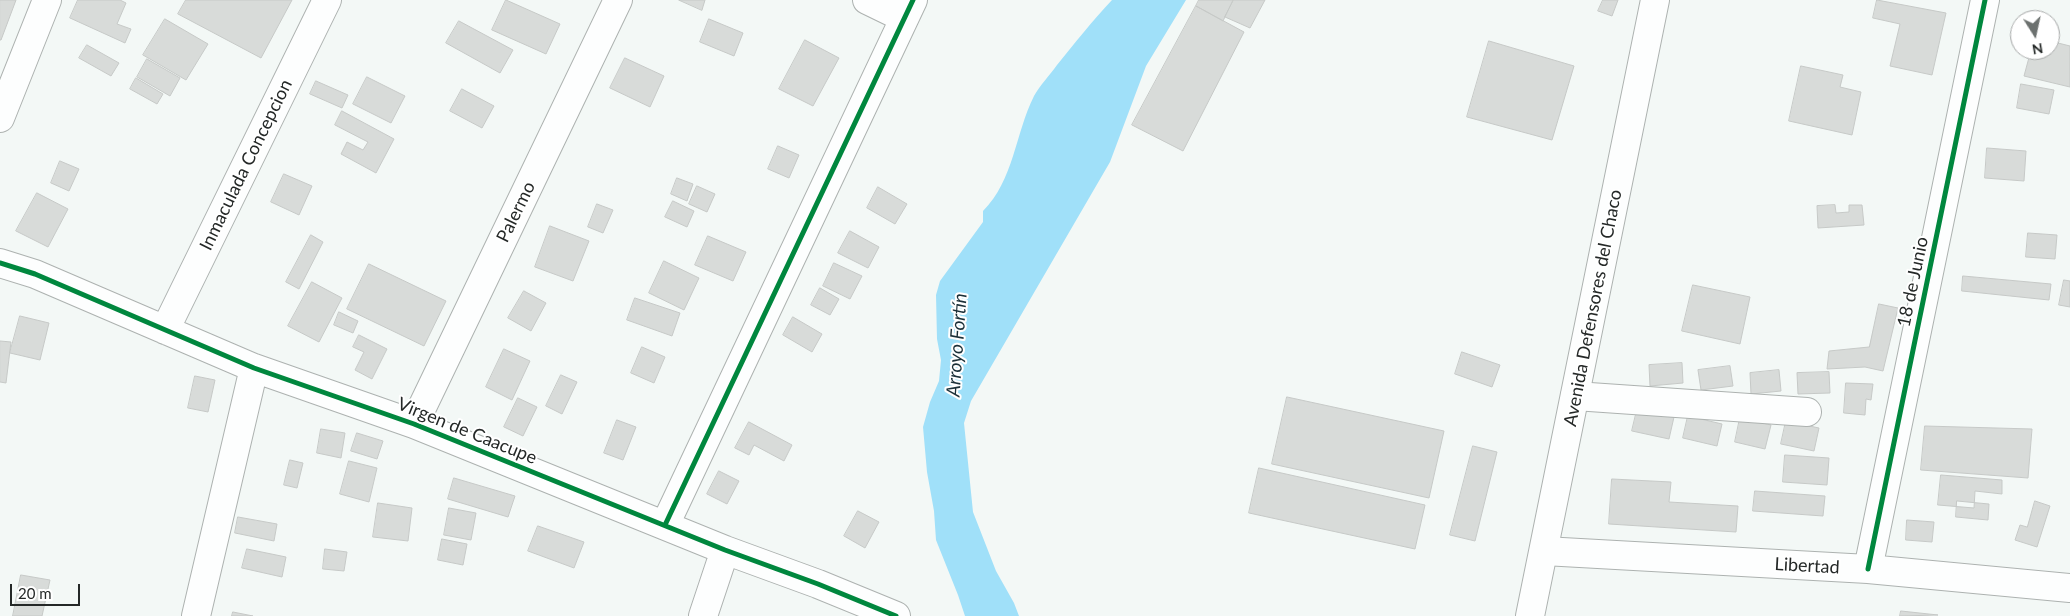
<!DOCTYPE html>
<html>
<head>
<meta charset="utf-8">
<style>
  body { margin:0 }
  #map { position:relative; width:2070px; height:616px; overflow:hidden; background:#f3f8f6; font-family:Lato,sans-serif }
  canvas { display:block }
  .north { position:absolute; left:2010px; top:10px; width:50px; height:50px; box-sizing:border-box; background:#fff; border:1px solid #a7a9a9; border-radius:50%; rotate:170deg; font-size:14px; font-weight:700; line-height:20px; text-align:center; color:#242827 }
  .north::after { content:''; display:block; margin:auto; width:18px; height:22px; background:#6c716f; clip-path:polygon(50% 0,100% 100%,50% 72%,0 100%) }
  .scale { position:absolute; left:10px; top:584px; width:70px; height:22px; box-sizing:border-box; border:2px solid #242827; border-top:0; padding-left:6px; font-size:15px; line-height:18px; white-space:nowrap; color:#242827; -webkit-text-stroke:4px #fff; paint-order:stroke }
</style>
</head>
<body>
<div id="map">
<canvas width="2070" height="616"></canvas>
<div class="north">N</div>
<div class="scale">20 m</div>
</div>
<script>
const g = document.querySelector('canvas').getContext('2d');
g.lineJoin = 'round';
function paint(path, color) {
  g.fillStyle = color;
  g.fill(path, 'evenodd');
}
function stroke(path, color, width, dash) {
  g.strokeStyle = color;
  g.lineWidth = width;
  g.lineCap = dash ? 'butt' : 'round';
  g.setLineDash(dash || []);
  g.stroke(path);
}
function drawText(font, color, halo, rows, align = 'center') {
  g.font = font + ' Lato,sans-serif';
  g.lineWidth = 4;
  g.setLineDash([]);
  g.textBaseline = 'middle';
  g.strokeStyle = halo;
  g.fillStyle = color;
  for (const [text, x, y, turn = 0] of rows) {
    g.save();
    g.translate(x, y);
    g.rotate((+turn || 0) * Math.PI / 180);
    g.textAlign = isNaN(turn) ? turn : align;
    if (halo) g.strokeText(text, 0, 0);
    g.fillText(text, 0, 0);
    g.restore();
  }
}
paint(new Path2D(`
  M1112 0H1186L1146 66 1110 162 971 401 964 423 973 512 996 571 1014 603 1019 616H965L958 595 936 540 934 511 927 472 923 427 930 402 939 381 941 360 937 339 936 295 940 281 983 222V211C1014 180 1015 134 1034 96 1040 85 1050 75 1057 65 1075 43 1092 21 1112 0Z`), '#a0e0f9');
const building = new Path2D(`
  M0 0H16L1 40H0Z
  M78 0H120L126 3 117 24 131 29 125 43 70 18Z
  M186 0H292L261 58 178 14Z
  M506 0 560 24 546 54 492 30Z
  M679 0H705L702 10Z
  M1199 0H1233L1223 21 1196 6Z
  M1234 0H1265L1250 28 1225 17Z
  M1603 0H1618L1612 16 1598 11Z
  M1877 0 1946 13 1932 75 1890 66 1900 24 1873 18Z
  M1196 6 1244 32 1183 151 1132 125Z
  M165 19 208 44 186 80 143 55Z
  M709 19 743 33 734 56 700 42Z
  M459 21 513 50 500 73 446 43Z
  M805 40 839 58 813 106 779 89Z
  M1489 41 1574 66 1552 140 1467 117Z
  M2050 41 2070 46V87L2024 76 2031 50H2050Z
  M87 45 119 63 111 76 79 58Z
  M625 58 664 76 650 107 610 88Z
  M147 59 180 78 170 96 137 77Z
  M1801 66 1843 75 1840 87 1861 92 1852 135 1789 121Z
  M367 77 405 96 391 123 353 104Z
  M136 78 163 94 157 104 130 89Z
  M316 81 348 95 342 108 310 94Z
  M2021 84 2054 90 2049 114 2017 108Z
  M462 89 494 106 482 128 450 111Z
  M342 111 394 139 376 173 341 154 347 142 363 150 368 142 335 125Z
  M778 146 799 155 789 178 768 169Z
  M1987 148 2026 151 2024 181 1985 178Z
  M60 161 79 169 69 191 51 183Z
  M284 174 312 186 299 215 271 202Z
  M677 178 693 184 687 201 671 194Z
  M697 186 715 194 707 212 689 204Z
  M878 187 907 204 895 224 867 208Z
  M37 193 68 209 48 247 16 231Z
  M673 201 694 211 687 227 665 217Z
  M597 204 613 210 603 233 588 227Z
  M1835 205 1836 213 1849 212V205H1862L1864 225 1818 228 1817 206Z
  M550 226 589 241 573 281 535 267Z
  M850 231 879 247 868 268 838 253Z
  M2028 233 2057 235 2055 259 2026 257Z
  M311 235 323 242 299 289 286 282Z
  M708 236 746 252 733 281 695 265Z
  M664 261 699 278 684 310 649 293Z
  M834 263 862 276 850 299 823 286Z
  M369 264 446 301 424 346 347 309Z
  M1963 276 2051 284 2049 300 1962 291Z
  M2064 280 2070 281V307L2059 305Z
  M312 282 342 298 319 342 288 326Z
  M1693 285 1750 297 1740 344 1682 331Z
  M820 288 839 299 830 315 811 305Z
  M524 291 546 303 531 331 508 318Z
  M635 298 680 313 672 336 627 320Z
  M1879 304 1898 308 1883 371 1865 367 1827 369 1829 351 1869 347Z
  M339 312 358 321 353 333 334 325Z
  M20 316 49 323 40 360 10 353Z
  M793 317 822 334 812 352 783 335Z
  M359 335 387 349 372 379 355 370 364 352 353 347Z
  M0 341 11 342 6 383 0 382Z
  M642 347 665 357 654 383 631 373Z
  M504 349 530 361 512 400 486 387Z
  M1462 352 1500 365 1492 387 1455 374Z
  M1682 363 1683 383 1650 386 1649 365Z
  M1730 366 1733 386 1701 390 1698 370Z
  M1779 370 1781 391 1751 394 1750 373Z
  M1829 372 1830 393 1798 394 1797 373Z
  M561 375 577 382 562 414 546 406Z
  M195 376 215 380 208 412 188 408Z
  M1846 383 1873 384 1871 400 1866 399 1865 415 1844 413Z
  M1287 397 1444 431 1429 498 1272 464Z
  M518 398 537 407 523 436 504 427Z
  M1637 410 1674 417 1669 439 1632 431Z
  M1688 416 1722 424 1717 446 1683 438Z
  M1740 418 1771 425 1765 449 1735 442Z
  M617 420 636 427 623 460 604 453Z
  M1786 421 1819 428 1814 451 1781 444Z
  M749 422 792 445 784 461 754 445 749 455 735 448Z
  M1925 426 2032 429 2028 478 1921 470Z
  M321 429 345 433 341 458 317 453Z
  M357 433 383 441 377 459 351 451Z
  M1473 446 1497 452 1475 541 1450 535Z
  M1785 455 1829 458 1827 485 1783 482Z
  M290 460 303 463 297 488 284 485Z
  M349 461 377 468 369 502 340 494Z
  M1259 468 1425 505 1415 549 1249 513Z
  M719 471 739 481 727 504 707 494Z
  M1941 475 2002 480V494L1975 491 1974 508 1938 505Z
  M454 478 515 496 508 517 448 499Z
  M1612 479 1671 482 1669 502 1738 506 1736 532 1609 524Z
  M1755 491 1825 496 1823 516 1753 511Z
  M1957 501 1989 504 1988 520 1956 517Z
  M2035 501 2050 506 2037 547 2015 540 2020 525 2027 527Z
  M378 503 412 508 408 541 373 537Z
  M449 508 476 513 471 540 444 535Z
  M858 511 879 522 865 548 844 536Z
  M238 517 277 524 274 541 235 533Z
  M1907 520 1934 522 1932 542 1906 540Z
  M538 526 584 542 574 568 528 551Z
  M442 539 467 544 463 565 438 560Z
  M247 549 286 557 282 577 242 568Z
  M325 549 347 552 344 571 323 569Z
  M21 575 50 580 42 616H13Z
  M1901 611 1938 615 1900 616Z
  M233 612 253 616H232Z`);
paint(building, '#d8dbd9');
stroke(building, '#c6c9c7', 1);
const minor = new Path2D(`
  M867 0 904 18
  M0 118 47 0
  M0 263 35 274 254 368 414 424 725 550 818 584 896 616
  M165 330 327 0
  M1575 396 1807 412
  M414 424 618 0
  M665 525 913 0
  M1544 551 1868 569 2070 588
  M1868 569 1985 0
  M196 616 254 368
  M703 616 725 550`);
const major = new Path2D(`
  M1530 616 1655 0`);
stroke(minor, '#adb2b0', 30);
stroke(major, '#adb2b0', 30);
stroke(minor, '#fdfefe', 28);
stroke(major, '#fdfefe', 28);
stroke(new Path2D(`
  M0 263 35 274 254 368 414 424 725 550 818 584 896 616
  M665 525 913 0
  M1868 569 1985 0`), '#00873e', 5);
drawText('18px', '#242827', '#fff', [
  ["Inmaculada Concepcion",246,165,-64],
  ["Palermo",516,212,-64],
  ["18 de Junio",1913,282,-78],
  ["Avenida Defensores del Chaco",1593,308,-79],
  ["Virgen de Caacupe",467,431,22],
  ["Libertad",1807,566,3]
]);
drawText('italic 19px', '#1b3039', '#fff', [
  ["Arroyo Fortín",957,345,-86]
]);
</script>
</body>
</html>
